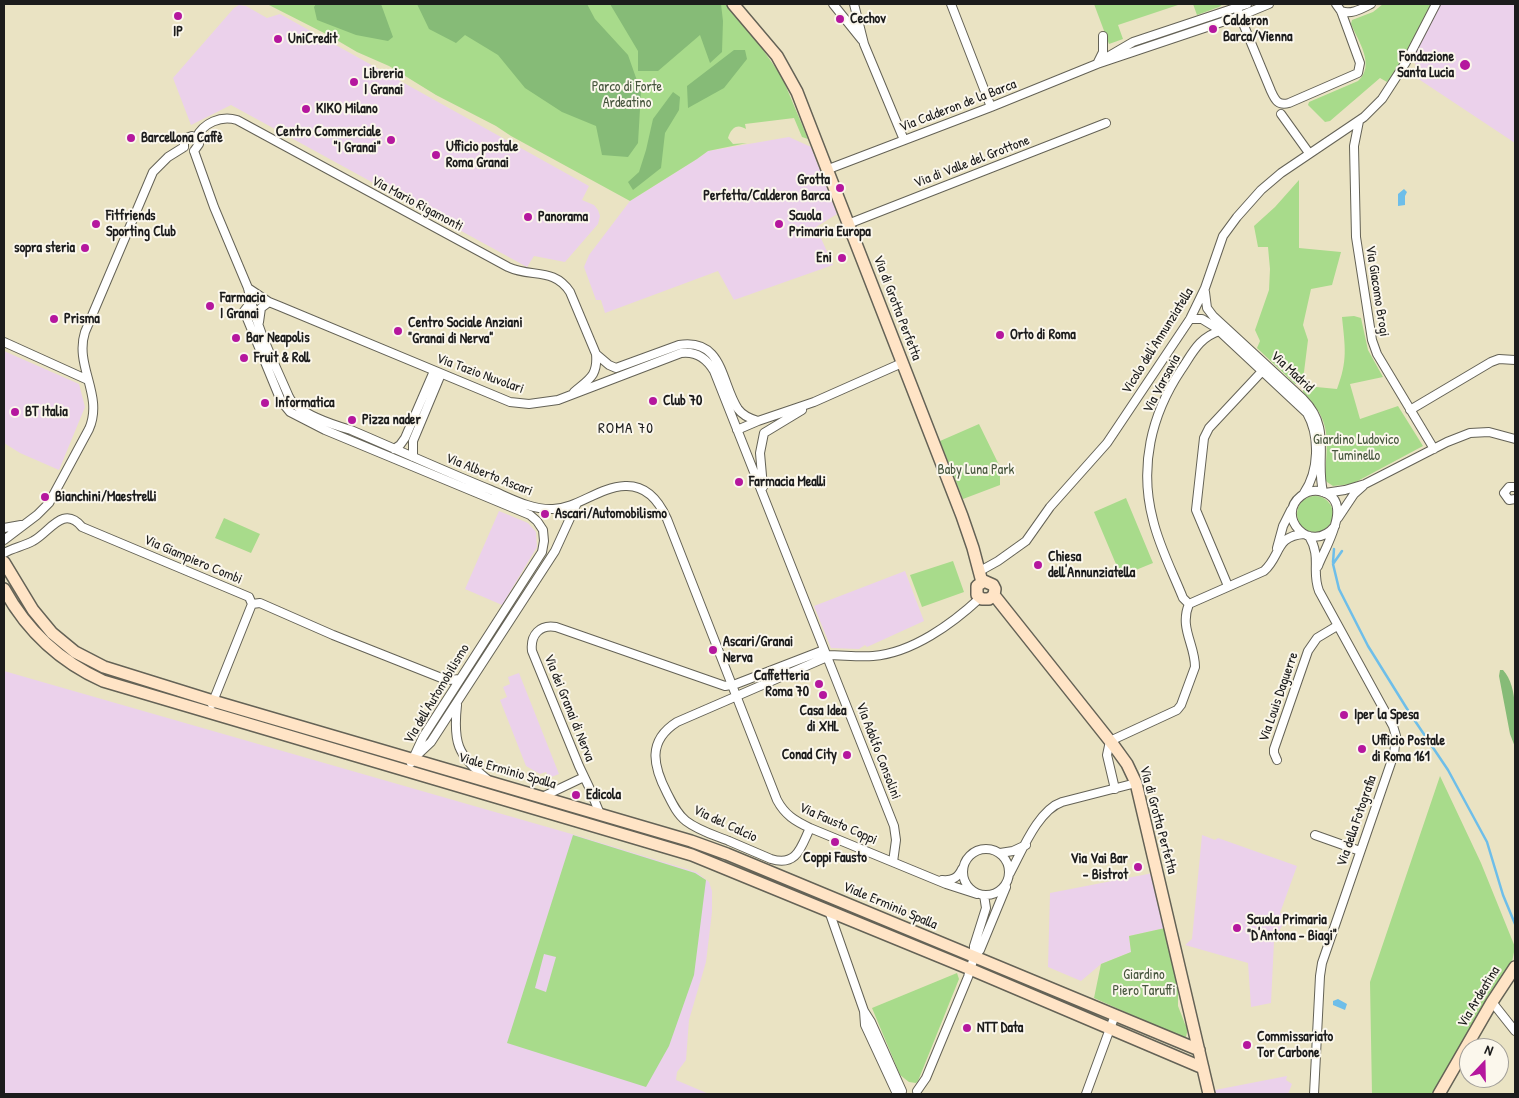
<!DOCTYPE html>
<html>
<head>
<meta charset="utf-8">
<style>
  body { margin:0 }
  #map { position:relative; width:1519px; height:1098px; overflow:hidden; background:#eae3c3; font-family:"Patrick Hand",sans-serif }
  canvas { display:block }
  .frame { position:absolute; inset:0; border:5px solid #1c1c1c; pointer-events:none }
  .north { position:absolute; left:1459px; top:1038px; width:50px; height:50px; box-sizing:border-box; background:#fbf7ec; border:1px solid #a29f99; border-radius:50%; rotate:21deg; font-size:14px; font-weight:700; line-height:20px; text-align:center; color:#1c1c1c }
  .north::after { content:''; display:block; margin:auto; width:18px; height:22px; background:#b5179e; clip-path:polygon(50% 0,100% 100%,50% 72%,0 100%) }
</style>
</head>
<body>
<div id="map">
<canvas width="1519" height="1098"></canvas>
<div class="frame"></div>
<div class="north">N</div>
</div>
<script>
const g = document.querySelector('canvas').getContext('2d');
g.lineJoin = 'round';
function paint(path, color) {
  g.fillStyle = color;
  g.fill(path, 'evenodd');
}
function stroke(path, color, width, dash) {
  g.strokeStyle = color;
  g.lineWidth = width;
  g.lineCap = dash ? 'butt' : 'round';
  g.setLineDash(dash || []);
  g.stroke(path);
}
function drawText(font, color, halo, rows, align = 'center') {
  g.font = font + ' "Patrick Hand",sans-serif';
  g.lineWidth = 4;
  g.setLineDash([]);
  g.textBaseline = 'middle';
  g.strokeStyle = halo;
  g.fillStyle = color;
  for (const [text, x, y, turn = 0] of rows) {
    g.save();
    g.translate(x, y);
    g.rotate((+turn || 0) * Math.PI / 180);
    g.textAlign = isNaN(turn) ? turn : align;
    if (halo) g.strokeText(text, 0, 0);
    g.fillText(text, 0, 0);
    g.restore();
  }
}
paint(new Path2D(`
  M1439 4H1515V143L1417 78 1414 52Z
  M239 5 246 6 267 18 280 14 589 186 582 200 594 205 598 210 600 216 598 224 565 262 534 256 527 267 231 105 191 125 173 78 234 8Z
  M789 137 811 147 837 214 816 227 833 265 734 300 718 271 605 313 601 300H596L584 267 589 255 630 201 697 159 708 151Z
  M4 351 79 384 85 407 59 470 20 453 4 443Z
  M499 511 528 523 536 532 537 547 502 605 465 589Z
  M905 571 924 621 867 647 865 645 859 649 831 648 814 606Z
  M4 671 575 835 696 872 709 882 712 891V912L706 962 689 1020 686 1060 677 1072 676 1080 709 1094H4Z
  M519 673 559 774 549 778 546 772 540 774 526 766 500 700 507 697 503 687 510 684 508 677Z
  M1202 835 1215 840 1218 838 1297 866 1280 913 1287 916 1274 941 1271 1003 1251 1007 1248 963 1185 945 1192 939Z
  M1153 873 1165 928 1129 936 1131 952 1101 964 1081 981 1048 967 1050 893Z
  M1287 1076 1286 1080 1292 1084 1288 1094H1216L1215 1090Z`), '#ebd1eb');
paint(new Path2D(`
  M267 4H725L752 34 782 77 808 139 802 137 794 118 745 124 746 129C737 123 731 128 728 138L733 144 747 143 708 151 697 159 630 201 511 136 496 126 436 95 389 66 357 52 328 35Z
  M1094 4H1181L1118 25 1123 39 1109 44Z
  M1193 4H1223L1219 7 1197 15Z
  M1383 4H1432L1415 37 1394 73 1387 82 1380 78 1330 121 1325 122 1308 105 1309 102 1358 81C1376 65 1358 41 1351 24L1352 20 1373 12Z
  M1299 180V248L1341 252 1332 285 1311 289 1303 325 1308 340 1304 372 1300 383 1295 384 1257 348 1260 341 1255 330 1269 290 1270 269 1268 247H1258L1254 226 1275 207Z
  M1354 316 1361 318 1368 350 1383 377 1350 384 1360 419 1398 406 1423 446 1352 484 1333 486 1327 482 1325 479C1327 439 1333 423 1303 392V389L1306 386 1337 389C1348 360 1345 347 1342 317Z
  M979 424 1000 467V485L963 499 940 441Z
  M1297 514a18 18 0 1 1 36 0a18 18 0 1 1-36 0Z
  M1126 498 1153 563 1121 576 1094 512Z
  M224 518 260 534 251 553 215 538Z
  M953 561 964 592 922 607 910 575Z
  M1440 776 1481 863 1515 947 1511 967 1487 1002 1432 1094H1372L1370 982Z
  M573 835 695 873 706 880 694 975 669 1046 646 1087 507 1043ZM544 954 556 957 546 992 535 988Z
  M1165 928 1178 981V1006L1185 1024 1188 1028 1186 1037H1181L1094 998 1101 964 1131 952 1129 936Z
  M957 973 959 979 918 1081 916 1083 909 1082 900 1075 872 1008Z`), '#a8db8b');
paint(new Path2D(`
  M316 4H381L393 37 388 41 356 35 317 20 314 7Z
  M417 4H587L595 19 628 55 641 92 638 143 628 157 602 155 596 126 562 112 525 88 498 55 465 35 456 43 429 29Z
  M610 4H721L723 21 722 52 710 63 700 35 658 71H638V51Z
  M734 50H745L747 59 724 88 688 108 687 86Z
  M673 92 680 97 679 110 665 133 661 168 633 190 628 182 639 172 646 150 653 119Z
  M1500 670H1503C1519 687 1515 724 1515 747L1510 734 1499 676Z`), '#86bb77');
paint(new Path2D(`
  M1404 189 1407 192 1405 196V205L1398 206V194Z
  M1338 999 1347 1004 1345 1010 1333 1005V1001Z`), '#6ebee9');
stroke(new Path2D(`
  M1342 551 1333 564 1339 589 1368 646 1409 712 1448 770 1487 842 1503 895 1515 924
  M1333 562 1334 549`), '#6ebee9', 2.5);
const street = new Path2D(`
  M833 4 862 40
  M854 4 864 44 904 140
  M951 4 991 107
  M1235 4 1271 91C1275 100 1278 106 1289 103L1358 73 1360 63 1341 11 1336 4
  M1341 11C1351 15 1361 9 1371 4
  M1109 56 1133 42 1247 4
  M1097 64 1103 52V36
  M1281 114 1309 153
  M1359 121 1354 146 1356 237 1372 340 1377 354 1434 449
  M196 138C203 123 221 115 237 120L508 267C531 278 554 267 570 292L596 354C598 376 589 379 574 392
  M184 147V139L192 136 197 139 199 144 194 151
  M194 151 214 207 248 288C255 325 274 362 289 397 297 413 333 425 351 430 398 450 444 471 491 490 510 498 531 510 553 509 578 508 599 487 625 486 646 485 659 501 667 519L777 800C785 815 795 821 810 828L946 884 977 894
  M826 170 991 107 1097 64 1240 16 1269 4
  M848 224 1106 123
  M248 288 269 302 279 306 510 402 529 404 558 400 681 353C696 351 707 359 714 371L894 826 896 840 893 862
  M1205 292 1207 308 1213 316 1303 399C1332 428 1315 457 1323 492
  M251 302 244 311 281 401 290 412 325 430 530 515 537 521 543 530 544 541 542 552 423 737 411 763
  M1190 319H1202L1215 327 1307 413C1320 436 1319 471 1304 493
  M259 322 261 308 269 302
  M4 342 88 380
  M596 354 609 365 616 368 679 345C724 338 721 384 738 409 743 416 751 419 758 421
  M1410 410 1491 362 1499 359 1515 360
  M737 430 758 421 814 402 902 363
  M394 449 400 445 405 438 434 371
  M413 457V441L441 374
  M763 487 760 453 764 433 802 410
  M1515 487H1509L1504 493 1509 500 1515 499
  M1325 493 1345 490 1365 484 1447 442 1470 433 1489 432 1515 439
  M1338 518 1354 494 1363 486
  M4 528 21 525
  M1309 536C1322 558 1311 570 1319 591L1393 726 1396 736 1394 754 1322 963 1320 976 1314 1094
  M4 540 37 515 49 503 89 429C104 395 74 366 85 332L153 172 168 157 184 147
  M1277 548 1283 526 1291 510
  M4 553C13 548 24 546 33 541 49 533 63 504 82 527L249 597 252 604
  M1318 566C1325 547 1357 498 1319 491 1312 490 1306 492 1301 496 1275 516 1310 556 1335 526
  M980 571 998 561 1026 541 1050 507 1107 443 1190 319 1205 288 1223 236 1237 217 1261 190 1281 173 1364 117 1382 99 1406 62 1436 4
  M1228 586 1196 510 1204 438 1209 428 1267 366
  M252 604 260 603 333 635 444 679 448 680 460 679
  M1189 604 1183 598C1173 573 1159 546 1153 520 1139 467 1151 415 1181 370 1192 354 1199 337 1220 331
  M827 655C842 655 858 657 873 656 912 653 952 624 980 598
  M212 704 252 604
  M457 705C453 742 457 755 487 779
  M413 759 431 742 555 551 577 503
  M1277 760 1274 753V749L1308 651 1317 638 1337 626
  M1115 789 1107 755 1110 741 1177 710 1181 705 1195 667C1195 644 1179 628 1189 604L1264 571C1281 556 1275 536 1304 534
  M542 797 584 777
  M600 814 589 787 579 766 532 651C530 635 540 624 556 627L725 686 736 684 824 650
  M810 828C801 847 797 867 771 859 757 853 743 847 729 841 714 835 699 831 686 821 677 814 672 803 667 793 653 766 647 741 677 722L827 657
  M1315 835 1360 851
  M963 872a23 23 0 1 1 46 0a23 23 0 1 1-46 0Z
  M1000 853 1013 851 1026 845
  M1010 873C1022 851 1038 810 1062 802L1136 783
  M942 880C952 881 958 878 962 869
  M829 911 864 1011 871 1022 902 1091
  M974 957 980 950 1006 887
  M1492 1002 1515 1031
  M864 1011 865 1025 897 1094
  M917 1091 926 1078 968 977 974 957V946L986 908 984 895
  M1086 1094 1115 1015`);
const secondary = new Path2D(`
  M733 4 777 56 797 92 962 516 973 548 982 582
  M4 562 33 610 52 633 75 652 104 667 213 701 691 841 727 854 1199 1050
  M4 589C27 631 59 661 103 681L692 855 970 969 1203 1068
  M994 595 989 599H982L977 595V586L984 581 993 585 995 589 994 595 1114 746 1127 764 1136 783 1209 1094
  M1439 1094 1492 1002 1515 967`);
stroke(street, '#646256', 10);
stroke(secondary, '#646256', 14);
stroke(street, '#fff', 8);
stroke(secondary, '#ffe4c6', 11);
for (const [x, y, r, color] of [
  [178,16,5,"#b5179e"],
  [840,19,5,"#b5179e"],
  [1213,29,5,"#b5179e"],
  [278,39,5,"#b5179e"],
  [1465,65,6,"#b5179e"],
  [354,82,5,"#b5179e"],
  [306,109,5,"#b5179e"],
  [131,138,5,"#b5179e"],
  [391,140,5,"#b5179e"],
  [436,155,5,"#b5179e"],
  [840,188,5,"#b5179e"],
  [528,217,5,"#b5179e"],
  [96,224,5,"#b5179e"],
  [779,224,5,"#b5179e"],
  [85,248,5,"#b5179e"],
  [842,258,5,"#b5179e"],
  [210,306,5,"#b5179e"],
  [54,319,5,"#b5179e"],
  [398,331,5,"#b5179e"],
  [1000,335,5,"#b5179e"],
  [236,338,5,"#b5179e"],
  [244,358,5,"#b5179e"],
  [653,401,5,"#b5179e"],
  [265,403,5,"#b5179e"],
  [15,412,5,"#b5179e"],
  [352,420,5,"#b5179e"],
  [739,482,5,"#b5179e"],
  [45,497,5,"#b5179e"],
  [545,514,5,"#b5179e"],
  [1038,565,5,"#b5179e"],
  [713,650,5,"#b5179e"],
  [819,684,5,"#b5179e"],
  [823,695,5,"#b5179e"],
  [1344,715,5,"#b5179e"],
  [1362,749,5,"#b5179e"],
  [847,755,5,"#b5179e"],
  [576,795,5,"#b5179e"],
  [835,842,5,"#b5179e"],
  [1138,867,5,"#b5179e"],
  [1237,928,5,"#b5179e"],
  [967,1028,5,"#b5179e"],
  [1247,1045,5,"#b5179e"]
]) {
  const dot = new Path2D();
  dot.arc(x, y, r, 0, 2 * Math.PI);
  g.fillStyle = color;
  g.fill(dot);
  stroke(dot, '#fbf7ec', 2);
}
drawText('bold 14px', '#1c1c1c', '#fbf7ec', [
  ["Cechov",850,19],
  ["Calderon",1223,21],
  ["Barca/Vienna",1223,37],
  ["IP",178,32,"center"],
  ["UniCredit",288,39],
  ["Fondazione",1454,57,"right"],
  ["Santa Lucia",1454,73,"right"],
  ["Libreria",364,74],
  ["I Granai",364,90],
  ["KIKO Milano",316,109],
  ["Centro Commerciale",381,132,"right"],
  ["\"I Granai\"",381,148,"right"],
  ["Barcellona Caffè",141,138],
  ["Ufficio postale",446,147],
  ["Roma Granai",446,163],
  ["Grotta",830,180,"right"],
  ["Perfetta/Calderon Barca",830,196,"right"],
  ["Fitfriends",106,216],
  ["Sporting Club",106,232],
  ["Scuola",789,216],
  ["Primaria Europa",789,232],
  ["Panorama",538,217],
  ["sopra steria",75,248,"right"],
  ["Eni",832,258,"right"],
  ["Farmacia",220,298],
  ["I Granai",220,314],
  ["Prisma",64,319],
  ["Centro Sociale Anziani",408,323],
  ["\"Granai di Nerva\"",408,339],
  ["Orto di Roma",1010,335],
  ["Bar Neapolis",246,338],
  ["Fruit & Roll",254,358],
  ["Club 70",663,401],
  ["Informatica",275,403],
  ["BT Italia",25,412],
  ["Pizza nader",362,420],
  ["Farmacia Mealli",749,482],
  ["Bianchini/Maestrelli",55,497],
  ["Ascari/Automobilismo",555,514],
  ["Chiesa",1048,557],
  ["dell'Annunziatella",1048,573],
  ["Ascari/Granai",723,642],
  ["Nerva",723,658],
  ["Caffetteria",809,676,"right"],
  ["Roma 70",809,692,"right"],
  ["Casa Idea",823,711,"center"],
  ["di XHL",823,727,"center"],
  ["Iper la Spesa",1354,715],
  ["Ufficio Postale",1372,741],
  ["di Roma 161",1372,757],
  ["Conad City",837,755,"right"],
  ["Edicola",586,795],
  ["Coppi Fausto",835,858,"center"],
  ["Via Vai Bar",1128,859,"right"],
  ["- Bistrot",1128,875,"right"],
  ["Scuola Primaria",1247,920],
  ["\"D'Antona - Biagi\"",1247,936],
  ["NTT Data",977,1028],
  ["Commissariato",1257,1037],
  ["Tor Carbone",1257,1053]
], 'left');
drawText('14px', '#46553d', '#fbf7ec', [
  ["Parco di Forte",627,87],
  ["Ardeatino",627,103],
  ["Giardino Ludovico",1356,440],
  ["Tuminello",1356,456],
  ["Baby Luna Park",976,470],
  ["Giardino",1144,975],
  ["Piero Taruffi",1144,991]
]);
drawText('14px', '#1c1c1c', '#fbf7ec', [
  ["Via Calderon de la Barca",958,106,-21],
  ["Via di Valle del Grottone",972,162,-21],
  ["Via Mario Rigamonti",417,204,28],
  ["Via Giacomo Brogi",1377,291,81],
  ["Via di Grotta Perfetta",897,308,69],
  ["Vicolo dell'Annunziatella",1158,341,-58],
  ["Via Madrid",1292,372,43],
  ["Via Tazio Nuvolari",480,374,20],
  ["Via Varsavia",1162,384,-62],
  ["Via Alberto Ascari",489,475,22],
  ["Via Giampiero Combi",193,560,23],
  ["Via dell'Automobilismo",437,694,-59],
  ["Via Louis Daguerre",1279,697,-71],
  ["Via dei Granai di Nerva",569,708,68],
  ["Via Adolfo Consolini",878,751,69],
  ["Viale Erminio Spalla",507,771,16],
  ["Via di Grotta Perfetta",1158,820,75],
  ["Via della Fotografia",1357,821,-71],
  ["Via del Calcio",725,824,25],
  ["Via Fausto Coppi",838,824,24],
  ["Viale Erminio Spalla",890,906,23],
  ["Via Ardeatina",1479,997,-59]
]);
g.letterSpacing = '1px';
drawText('15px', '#1c1c1c', '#fbf7ec', [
  ["ROMA 70",626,429]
]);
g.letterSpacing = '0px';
</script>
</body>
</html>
